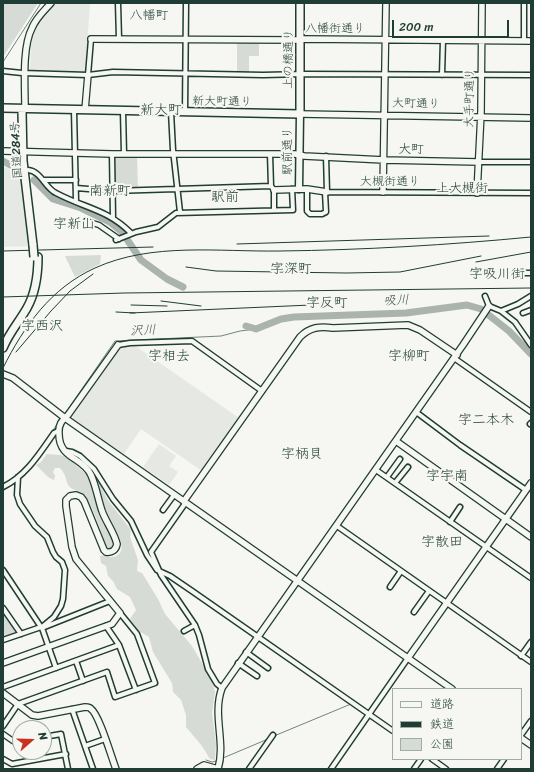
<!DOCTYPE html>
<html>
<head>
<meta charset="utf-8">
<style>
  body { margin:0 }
  #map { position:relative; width:534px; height:772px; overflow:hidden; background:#f6f6f2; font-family:Sriracha,"Klee One",sans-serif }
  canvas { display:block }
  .frame { position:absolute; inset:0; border:4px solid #1f3d34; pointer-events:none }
  .legend { position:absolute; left:392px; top:688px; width:130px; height:72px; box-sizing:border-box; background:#f6f6f2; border:1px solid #a0aca6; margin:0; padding:5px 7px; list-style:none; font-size:12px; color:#1f3d34 }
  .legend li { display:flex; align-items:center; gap:8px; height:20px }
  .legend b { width:20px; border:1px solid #a0aca6 }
  .north { position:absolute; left:12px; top:720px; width:40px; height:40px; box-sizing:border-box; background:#f6f6f2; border:1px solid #a0aca6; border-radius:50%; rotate:70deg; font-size:11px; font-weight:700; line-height:16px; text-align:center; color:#1f3d34 }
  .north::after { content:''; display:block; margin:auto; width:14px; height:18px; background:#c8321e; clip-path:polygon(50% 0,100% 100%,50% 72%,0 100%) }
  .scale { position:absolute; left:392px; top:20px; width:117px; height:18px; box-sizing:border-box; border:2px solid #1f3d34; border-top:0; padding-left:5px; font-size:12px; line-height:14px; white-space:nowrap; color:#1f3d34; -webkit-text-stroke:3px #f6f6f2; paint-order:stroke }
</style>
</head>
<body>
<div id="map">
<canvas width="534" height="772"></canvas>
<div class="frame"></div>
<ul class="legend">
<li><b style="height:5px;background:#f6f6f2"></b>道路</li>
<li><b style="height:5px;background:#1f3d34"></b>鉄道</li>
<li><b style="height:11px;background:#d6dbd6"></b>公園</li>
</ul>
<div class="north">N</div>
<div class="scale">200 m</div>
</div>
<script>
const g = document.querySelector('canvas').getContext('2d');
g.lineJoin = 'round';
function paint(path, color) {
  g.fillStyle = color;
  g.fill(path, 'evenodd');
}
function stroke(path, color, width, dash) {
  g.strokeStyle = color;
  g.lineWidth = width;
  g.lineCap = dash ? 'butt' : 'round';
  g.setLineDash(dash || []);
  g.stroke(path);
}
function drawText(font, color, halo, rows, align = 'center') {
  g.font = font + ' Sriracha,"Klee One",sans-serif';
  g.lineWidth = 4;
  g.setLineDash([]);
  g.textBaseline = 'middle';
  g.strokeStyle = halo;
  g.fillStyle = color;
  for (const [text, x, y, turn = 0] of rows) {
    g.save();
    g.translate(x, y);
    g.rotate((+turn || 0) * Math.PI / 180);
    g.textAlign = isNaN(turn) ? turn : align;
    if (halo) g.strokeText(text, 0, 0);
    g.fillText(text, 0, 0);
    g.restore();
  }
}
paint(new Path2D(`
  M56 3H90L85 73 30 71 31 46 33 37 37 26Z
  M3 166 21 177 29 246 3 247Z
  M134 345 239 418 202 471 141 429 124 454 74 420 72 416 120 348Z
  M159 444 176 456 169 466 178 472 169 485 143 467Z`), '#e6e8e4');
paint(new Path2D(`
  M3 3H38L3 57Z
  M237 40 259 41V56H249V72H237Z
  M114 156H137L138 188H115Z
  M101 255 100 264 75 277 65 256Z
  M47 454 60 455 68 458 88 476 98 509 113 542 114 546 112 549 107 548C101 532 93 504 81 492 61 487 71 480 60 468H55L53 472 55 476 54 480 48 477 36 465 41 462Z
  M96 476 97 477 107 499 131 530 130 537 138 560 137 571 142 573 158 599 165 614 192 646 212 680 215 692 212 713 216 743 215 760 210 759 202 746 186 727V715L181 700 173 692 172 683 153 652 149 637 139 631 130 619 136 610 130 597 117 589 113 581 108 576 106 566 101 563 100 556 104 555C114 560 124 555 121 543 119 535 113 528 110 521 104 509 97 488 96 476Z
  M3 609 18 631 17 634 3 639Z`), '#d6dbd6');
stroke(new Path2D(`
  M3 62 41 3
  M66 412 115 341 221 336 240 331 256 329
  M3 484C24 474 43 445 56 426
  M274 736 351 704
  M223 758 268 739
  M206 760 212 762 216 761`), '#72847d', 1);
stroke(new Path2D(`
  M3 161 21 171
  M34 180 53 199 81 208 110 222 122 232 141 260 167 279 183 287
  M246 326 256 329 281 319 294 317 406 313 467 305 481 309 509 331 531 354`), '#aab3ae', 7);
const street = new Path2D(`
  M118 3 119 39
  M524 3V41
  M3 71 22 73 88 75 91 39
  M88 75 113 72 263 75 305 74 531 75
  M442 75 443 40
  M74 110 76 201
  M123 111 124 154
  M171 112 173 150 180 212
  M185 112 186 3
  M112 154 113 218
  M270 154 271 186
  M326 156 327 192 531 193
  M479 162H531
  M28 170C41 171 45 188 56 193 84 208 107 209 131 233
  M44 180H76
  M76 188 113 191 271 186 274 190V210
  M307 189V211L310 214H322L326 212 325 192
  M86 221 99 225 119 239
  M116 240 136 232 158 227 176 213 293 210 292 189
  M522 273H531
  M485 296 489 306 501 311 518 304 531 296
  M501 311 515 322 531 345
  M523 313 531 310
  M118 345 130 343 192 341 262 391
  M454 358 531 412
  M416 412 460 445 526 490
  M530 424 531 423
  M66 451 72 452 80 456 94 469 113 499 131 521 147 555 157 570 170 576 192 591 393 731
  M376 470 531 578
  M18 477 17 495 20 504 35 526 47 537 53 552 56 557 62 562 65 570 63 599 61 606 54 617 42 627
  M387 477 400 459
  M395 483 408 467
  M3 487C26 476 40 453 54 433L58 431
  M184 501V505L151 552 161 575 195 625 199 635 208 669 217 684 222 688
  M163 510 174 495
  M450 522 460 507
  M337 526 531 662
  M3 570 41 627
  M390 587 401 571
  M3 608 21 634
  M414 612 429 591
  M106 626 119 645 136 690
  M42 628 56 668
  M184 631 195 625
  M3 640 41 627 42 628 110 601
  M246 652 268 668
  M521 656 531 642
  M76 661 83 681
  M238 663 257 676
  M3 687 119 645
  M72 709 93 769
  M3 726 18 704 107 672 115 697 155 683 137 634 120 613
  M3 734 13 741H20
  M521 735 531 721
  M44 737 61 734 68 769
  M85 746 105 739
  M3 759 12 764 66 754
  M432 759 446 769
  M249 769 273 735
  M331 769 408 658
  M414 769 421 759
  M497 769 504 759`);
const secondary = new Path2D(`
  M91 39 297 40 304 39 531 41
  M25 108C25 86 22 47 32 28 36 18 44 11 51 3
  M85 110 88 75
  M300 114 531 118
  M3 151 112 154H295L304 156 384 160 479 162
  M274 190 307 189 327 192
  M383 192 386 3
  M477 193 481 113 482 3
  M3 374 13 378 65 418 452 689
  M396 441 531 537
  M184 501 300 337C310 327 320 326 333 328L408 325 420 330 457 355
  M408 658 531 483
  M3 663 112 624 120 613 76 559 72 547 66 506V500L70 496 76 495 81 497 84 501 104 550 106 552C112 553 116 550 117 544 114 532 106 522 102 511 98 499 96 486 91 475 83 457 59 459 59 434 58 425 62 420 68 415L118 345
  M3 693 32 715 38 716 85 707C87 707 90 707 91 709 99 714 112 759 116 769
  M521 738 531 745
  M197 769 204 765 218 769
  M218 769C226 742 212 715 222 688L463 345 489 306`);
const primary = new Path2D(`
  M299 189 300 114`);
const highway = new Path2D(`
  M3 108 300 114V3
  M25 108 22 111 23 161 33 245
  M3 348C9 333 19 322 27 308 36 292 38 274 38 257`);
stroke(street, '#1f3d34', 7);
stroke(secondary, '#1f3d34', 8);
stroke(primary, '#1f3d34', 9);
stroke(highway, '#1f3d34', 10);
stroke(street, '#f6f6f2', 4);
stroke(secondary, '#f6f6f2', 5.5);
stroke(primary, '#f6f6f2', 6);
stroke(highway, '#f6f6f2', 7);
stroke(new Path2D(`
  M237 244 489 236
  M3 251 153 247
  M476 262 531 252
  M186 267 216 271 346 273 400 272 481 256
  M3 297 124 293 531 288
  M161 301 201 306
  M131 305 167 306
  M116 312 135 313
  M130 313 311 305
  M16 352 51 311 70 291 93 274
  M3 368C24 326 51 288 95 268 152 242 219 252 280 251 364 250 448 245 531 237`), '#1f3d34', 1);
const highwayBridge = new Path2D(`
  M33 245 34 257`);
stroke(highwayBridge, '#1f3d34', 10, []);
stroke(highwayBridge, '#f6f6f2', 7);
drawText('12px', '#1f3d34', '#f6f6f2', [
  ["八幡街通り",335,29],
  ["上の橋通り",289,59,-89],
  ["大手町通り",470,98,-89],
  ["新大町通り",222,102,1],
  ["大町通り",416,104,1],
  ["国道284号",17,150,-93],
  ["駅前通り",288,151,-90],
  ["大槻街通り",390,182]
]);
drawText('13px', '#1f3d34', '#f6f6f2', [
  ["八幡町",149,16],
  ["大町",411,150],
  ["上大槻街",462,189]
]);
drawText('italic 13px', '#425a52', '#f6f6f2', [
  ["吸川",396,301,-3],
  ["沢川",143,331,-3]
]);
drawText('14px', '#1f3d34', '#f6f6f2', [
  ["新大町",161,110],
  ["南新町",110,191],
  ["駅前",225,197],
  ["字新山",74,224],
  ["字深町",291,269],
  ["字吸川街",497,274],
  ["字反町",327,303],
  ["字西沢",42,326],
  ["字相去",169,356],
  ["字柳町",409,356],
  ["字二本木",486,420],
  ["字柄貝",302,454],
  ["字宇南",447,476],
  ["字散田",442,542]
]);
</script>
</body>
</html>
